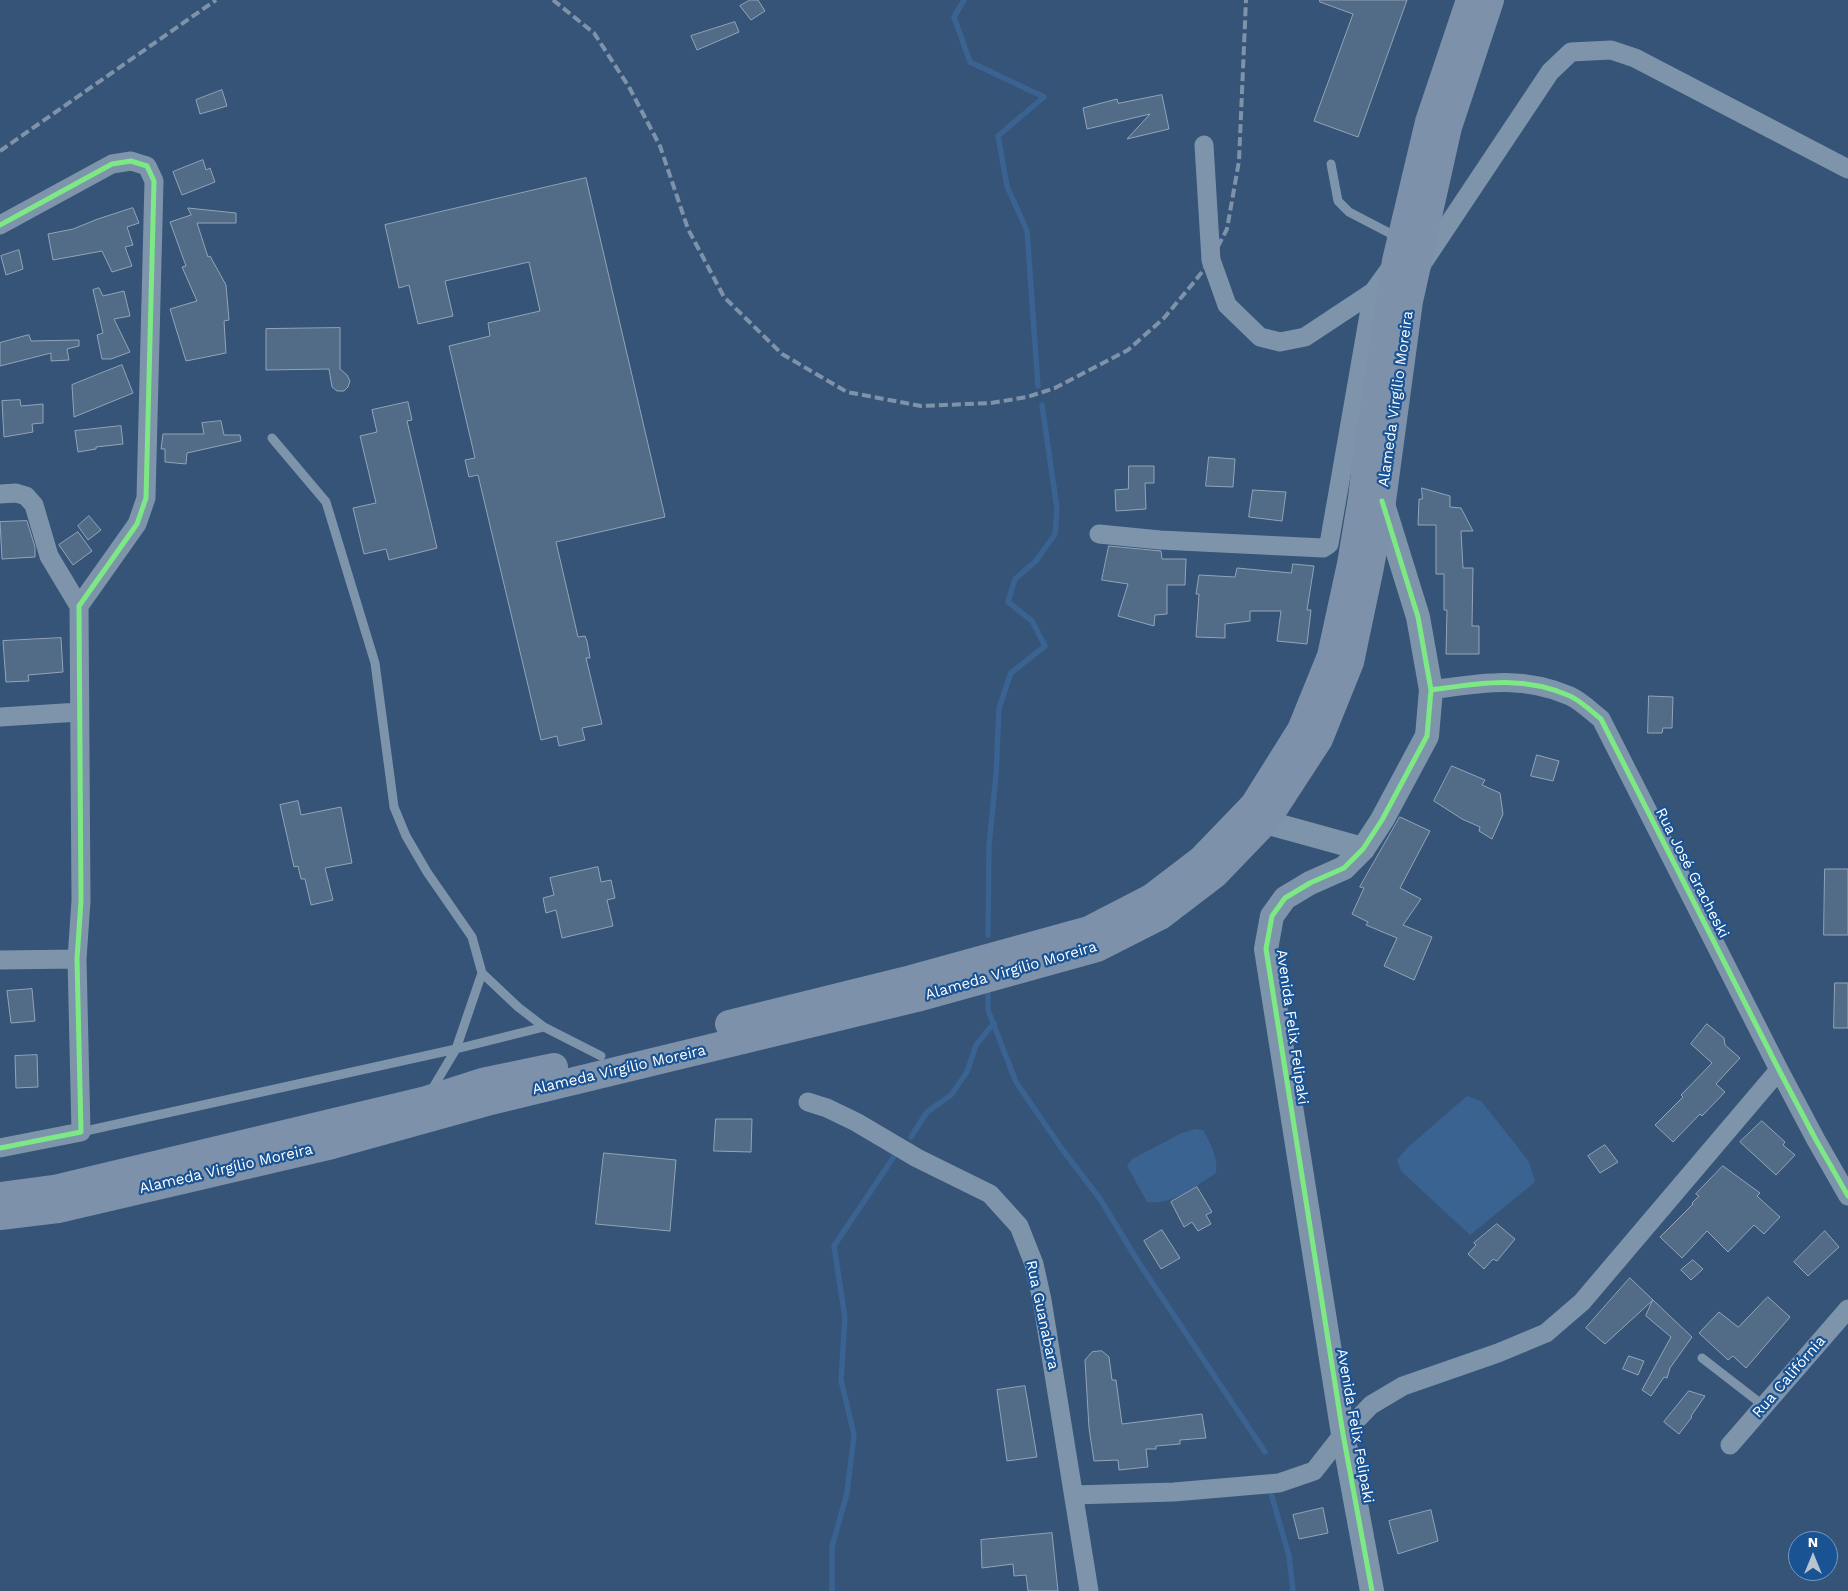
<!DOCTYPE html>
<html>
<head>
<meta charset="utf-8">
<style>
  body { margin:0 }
  #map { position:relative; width:1848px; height:1591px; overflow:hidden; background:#355478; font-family:"Work Sans",sans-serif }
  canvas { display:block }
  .north { position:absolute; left:1788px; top:1531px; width:50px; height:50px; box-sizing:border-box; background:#195394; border:1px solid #7598bf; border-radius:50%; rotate:0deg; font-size:14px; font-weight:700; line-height:20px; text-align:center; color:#fff }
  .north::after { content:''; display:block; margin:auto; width:18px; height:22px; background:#b8c3d0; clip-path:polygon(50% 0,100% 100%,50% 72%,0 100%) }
</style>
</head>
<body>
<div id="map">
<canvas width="1848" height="1591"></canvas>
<div class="north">N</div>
</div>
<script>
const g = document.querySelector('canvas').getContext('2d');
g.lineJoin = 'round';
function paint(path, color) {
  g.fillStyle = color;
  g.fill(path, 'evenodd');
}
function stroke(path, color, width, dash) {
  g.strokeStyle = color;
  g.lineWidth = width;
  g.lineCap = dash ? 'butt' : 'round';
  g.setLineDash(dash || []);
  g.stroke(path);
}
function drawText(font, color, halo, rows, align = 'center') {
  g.font = font + ' "Work Sans",sans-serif';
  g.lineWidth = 4.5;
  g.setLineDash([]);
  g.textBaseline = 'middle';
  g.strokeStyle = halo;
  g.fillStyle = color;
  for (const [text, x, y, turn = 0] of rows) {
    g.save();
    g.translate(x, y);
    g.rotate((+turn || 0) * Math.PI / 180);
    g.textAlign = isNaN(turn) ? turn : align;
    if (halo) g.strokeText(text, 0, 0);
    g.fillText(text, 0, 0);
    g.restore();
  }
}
paint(new Path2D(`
  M1467 1096 1481 1101 1513 1141 1529 1162 1535 1182 1470 1235 1401 1171 1397 1160 1406 1149Z
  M1195 1129 1203 1130C1210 1142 1219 1160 1216 1173 1196 1186 1172 1206 1147 1202L1127 1166 1132 1159 1182 1133Z`), '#3a6391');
stroke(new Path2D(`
  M964 0 954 17 970 62 1044 97 998 136 1007 186 1027 231 1038 386
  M988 935 989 846 996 775 999 708 1011 673 1045 646 1032 621 1008 602 1015 579 1036 561 1055 534 1057 509 1042 405
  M988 993V1010L1016 1082 1062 1149 1100 1199 1139 1263 1265 1452
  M911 1137 927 1112 951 1095 967 1072 976 1045 994 1023
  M1271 1493 1289 1556 1293 1591
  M832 1591V1547L847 1493 854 1435 841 1380 845 1318 834 1246 893 1158`), '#3a6391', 5.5);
const building = new Path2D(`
  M750 0H758L765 11 751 20 740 6Z
  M1320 0H1407L1358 137 1314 121 1353 14 1320 2Z
  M735 22 739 32 697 50 691 36Z
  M222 90 227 106 200 114 196 100Z
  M1162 95 1169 129 1127 139 1150 114 1087 129 1083 108 1117 99 1118 103Z
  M203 160 206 170 210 168 215 182 182 195 173 172Z
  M586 178 665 517 556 542 578 637 585 636 587 641 590 658H586L602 724 582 728 585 740 559 746 557 736 541 740 478 475 469 477 465 460 475 458 449 346 490 336 488 323 540 311 529 262 445 281 453 316 418 324 409 285 399 288 385 225Z
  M133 208 139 223 127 227 133 245 125 247 132 266 112 272 102 251 53 260 48 234 73 229 98 219Z
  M188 208 236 213V223H197L208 257 210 256 226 285 229 320 224 321 226 353 186 361 170 309 197 301 182 267 186 266 170 222 191 215Z
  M19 250 23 269 6 275 1 256Z
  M99 288 103 296 124 291 130 316 114 319 130 352 111 359H102L97 335 103 333 93 290Z
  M340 328V369L347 375 350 381 348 387 344 391H337L332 387 329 369 266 370V329Z
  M29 335 31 341 79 340V346L67 349 69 360 51 361V353L0 366V343Z
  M122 365 133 393 74 417 72 385Z
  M20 400 21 406 43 404V423L32 424 33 432 4 437 2 401Z
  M408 402 412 420 407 421 437 548 389 560 386 549 364 554 353 508 376 503 360 436 377 432 372 410Z
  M221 421 224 435H240L241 441 187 453 186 464 165 462V449H161L163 434H204L202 423Z
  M121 426 123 444 96 447V449L78 452 75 431Z
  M1209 457 1235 459 1233 487 1206 486Z
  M1129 466H1154V483H1145L1146 509 1116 511 1115 490 1128 489Z
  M1422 488 1450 496V507L1461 508 1473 531H1461L1463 568H1473L1472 626H1479V654H1446L1447 610H1444V574H1436V525H1418L1419 499H1422Z
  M1253 490 1286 492 1282 521 1249 517Z
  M89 516 101 530 88 540 78 526Z
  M27 521 35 547V557L2 559 0 522Z
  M78 532 92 551 73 565 59 545Z
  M1109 546 1161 551 1162 559H1186L1185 585H1167V614L1155 615 1154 626 1118 616 1128 584 1102 580Z
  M1293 564 1314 566 1307 610H1311L1307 644 1277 641 1281 611H1250V621L1225 624V638L1196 637 1199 594H1196L1199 575 1235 577 1237 568 1291 573Z
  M61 638 63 672 28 675 29 681 6 682 3 641Z
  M1649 696 1673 697 1672 728H1663L1662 733H1648Z
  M1537 755 1559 761 1553 781 1531 776Z
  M1452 766 1485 780 1482 785 1500 793 1503 814 1492 839 1479 831 1480 827 1462 819 1434 801Z
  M298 801 301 815 341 807 352 863 325 868 333 900 311 905 305 879H301L298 866 294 867 280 805Z
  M1400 817 1430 831 1400 888 1421 899 1403 925 1432 937 1414 980 1384 966 1397 938 1366 925 1368 922 1352 914 1364 888 1360 887Z
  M598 867 601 882 611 880 615 898 607 900 613 926 562 938 556 910 546 913 543 898 554 895 550 878Z
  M1825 869H1848V935H1824Z
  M1835 983H1848V1028H1834Z
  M32 989 35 1021 11 1023 7 991Z
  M1707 1024 1724 1038 1725 1045 1740 1058 1716 1084 1725 1092 1702 1116 1700 1114 1673 1142 1655 1125 1683 1097 1681 1095 1712 1063 1691 1044Z
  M37 1055 38 1087 16 1088 15 1056Z
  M716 1119H752L751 1152 714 1151Z
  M1762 1121 1785 1142 1783 1145 1795 1155 1776 1175 1740 1142Z
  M1605 1145 1618 1162 1600 1173 1588 1156Z
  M604 1153 676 1160 670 1231 596 1224Z
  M1723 1166 1760 1193 1757 1196 1780 1217 1764 1234 1754 1225 1728 1252 1707 1231 1682 1258 1660 1237 1693 1204 1692 1203 1699 1196 1696 1194Z
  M1197 1187 1212 1212 1206 1215 1211 1224 1198 1231 1192 1222 1184 1227 1171 1202Z
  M1497 1224 1515 1239 1497 1261 1493 1259 1484 1269 1468 1254 1476 1245 1474 1243Z
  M1162 1230 1180 1258 1161 1269 1144 1241Z
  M1825 1231 1839 1247 1808 1276 1794 1262Z
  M1693 1260 1703 1269 1691 1280 1681 1270Z
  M1630 1278 1653 1300 1605 1344 1586 1328Z
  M1768 1297 1790 1317 1746 1368 1733 1356 1728 1360 1699 1333 1719 1312 1738 1327Z
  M1653 1300 1692 1337 1670 1368 1667 1378 1664 1377 1651 1396 1642 1390 1671 1337 1646 1316Z
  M1102 1351 1109 1357 1112 1380H1116L1122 1424 1202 1414 1206 1438 1180 1440V1444L1156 1446V1449H1146L1148 1467 1119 1470 1118 1460 1094 1461 1089 1428 1085 1360 1092 1352Z
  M1629 1356 1644 1361 1638 1375 1623 1369Z
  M1025 1386 1037 1457 1007 1461 997 1390Z
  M1689 1391 1705 1396 1691 1416 1692 1417 1679 1434 1664 1422Z
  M1323 1508 1328 1533 1299 1539 1293 1515Z
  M1431 1510 1438 1541 1398 1554 1389 1521Z
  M1052 1533 1058 1591H1028L1026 1575 1014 1576 1013 1564 982 1568 981 1540Z`);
paint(building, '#526b87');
stroke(building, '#92a4b8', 1);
stroke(new Path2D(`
  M1331 164 1338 201 1349 212 1399 238
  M272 438 326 502 375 663 394 807 406 836 427 872 472 937 482 973 518 1007 544 1027 601 1056
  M431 1091 456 1049 482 973
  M81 1132 456 1049 544 1027
  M1702 1358 1764 1406`), '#7e94ab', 9);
stroke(new Path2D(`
  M1204 145 1211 260 1227 305 1260 337 1280 342 1305 337 1373 292
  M0 225 112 164 131 161 147 166 154 181 146 498 137 524 79 606 81 901 77 959 81 1132 0 1148
  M1422 264 1550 72 1571 52 1611 50 1635 58 1848 169
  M0 494 16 493 26 496 34 505 49 556 79 606
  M1099 534 1160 540 1323 548 1329 544 1373 292 1394 263
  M1431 690C1481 683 1522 675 1570 696 1581 701 1592 712 1601 719L1779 1070 1816 1140 1848 1196
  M0 717 79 712
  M0 960 77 959
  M808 1102 827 1108 856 1122 917 1158 990 1194 1019 1226 1034 1264 1042 1300 1089 1591
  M1730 1445 1848 1309
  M1074 1495 1174 1492 1279 1483 1314 1471 1343 1434 1371 1405 1403 1386 1498 1353 1546 1333 1582 1302 1779 1070`), '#7e94ab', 19);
stroke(new Path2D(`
  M1265 822 1363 849
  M1372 1591 1343 1434 1266 949 1272 916 1285 898 1310 883 1344 868 1363 849 1382 820 1427 736 1431 690 1418 617 1382 501`), '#7e94ab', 24);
stroke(new Path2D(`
  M729 1024 911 979 1089 930 1151 898 1202 859 1254 805 1301 730 1331 656 1351 564 1362 498 1367 455 1396 261 1429 122 1470 0
  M0 1196 54 1189 426 1100 482 1082 554 1067
  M0 1216 58 1209 332 1145 487 1102 917 998 1097 948 1160 916 1215 874 1265 822 1319 739 1350 662 1370 567 1382 501 1409 301 1448 127 1490 0`), '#7d92aa', 28);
stroke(new Path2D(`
  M553 0 594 33 629 87 660 146 688 229 724 297 782 354 847 392 921 406 991 403 1027 397 1055 388 1128 350 1164 318 1195 281 1211 260 1227 229 1239 161 1246 0
  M0 151 216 0`), '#7e93aa', 4, [9, 4]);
stroke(new Path2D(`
  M0 225 112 164 131 161 147 166 154 181 146 498 137 524 79 606 81 901 77 959 81 1132 0 1148
  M1431 690C1481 683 1522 675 1570 696 1581 701 1592 712 1601 719L1779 1070 1816 1140 1848 1196
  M1372 1591 1343 1434 1266 949 1272 916 1285 898 1310 883 1344 868 1363 849 1382 820 1427 736 1431 690 1418 617 1382 501`), '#7ce984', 5);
drawText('15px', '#fff', '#195394', [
  ["Alameda Virgílio Moreira",1396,399,-82],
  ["Rua José Gracheski",1692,873,63],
  ["Alameda Virgílio Moreira",1011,971,-16],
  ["Avenida Felix Felipaki",1292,1027,82],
  ["Alameda Virgílio Moreira",619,1070,-13],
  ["Alameda Virgílio Moreira",226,1169,-13],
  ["Rua Guanabara",1042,1315,78],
  ["Rua Califórnia",1789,1377,-49],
  ["Avenida Felix Felipaki",1355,1426,80]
]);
</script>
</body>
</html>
